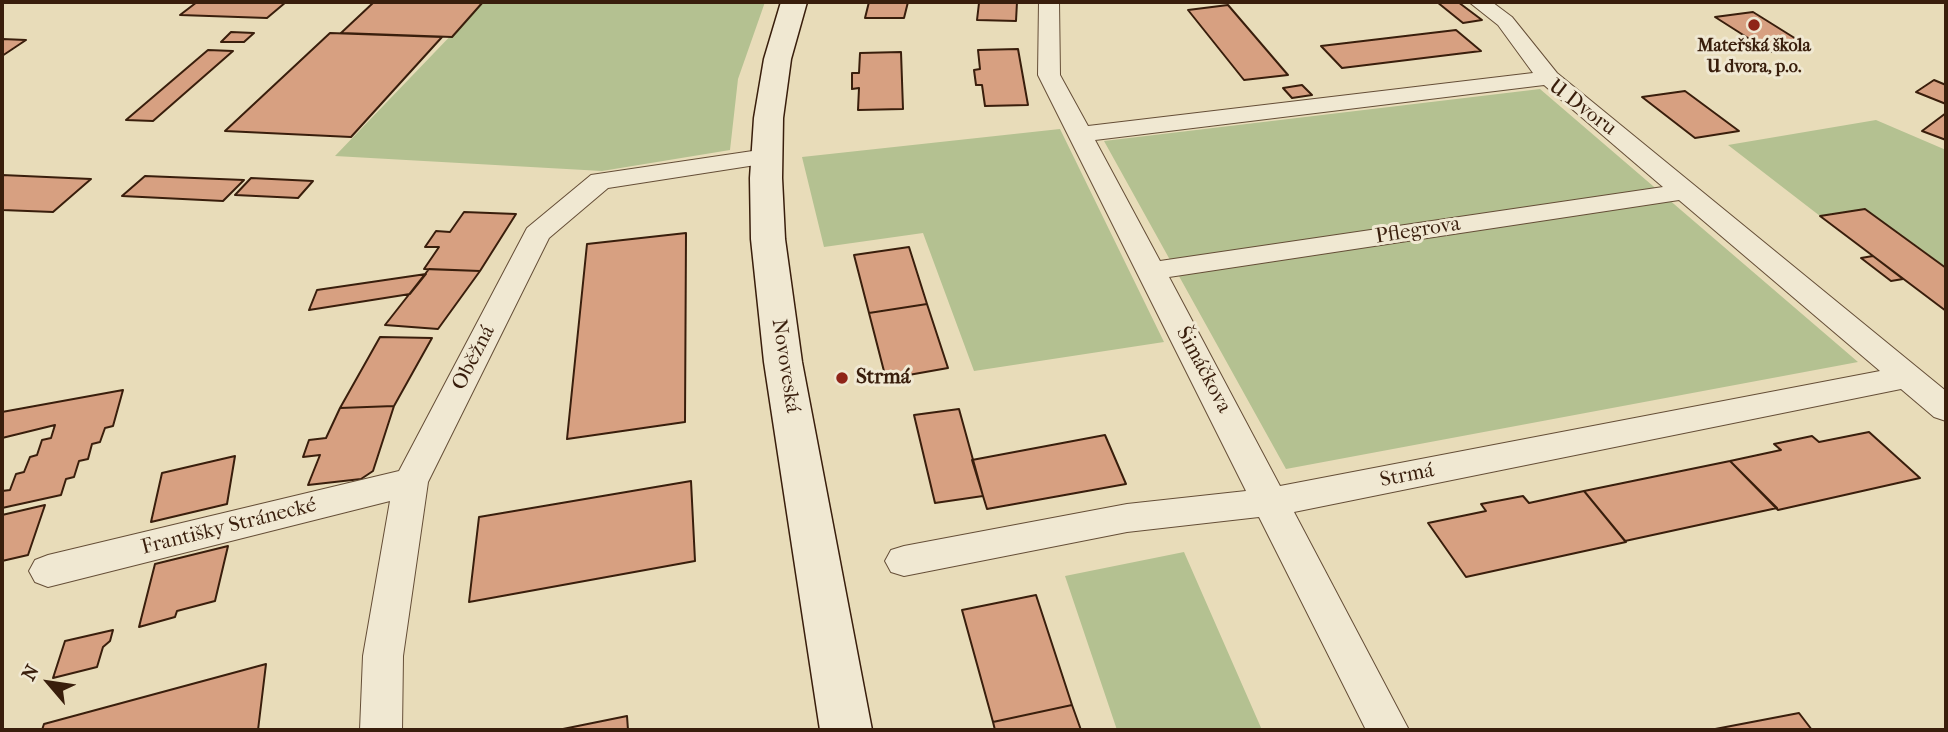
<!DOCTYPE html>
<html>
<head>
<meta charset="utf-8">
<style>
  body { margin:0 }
  #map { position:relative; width:1948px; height:732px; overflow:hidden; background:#e8dcb9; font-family:"IM FELL French Canon",serif }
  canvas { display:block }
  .frame { position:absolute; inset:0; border:4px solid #391e0c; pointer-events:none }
  .north { position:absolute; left:14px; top:648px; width:70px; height:70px; -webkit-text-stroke:5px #f0e8d2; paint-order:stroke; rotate:299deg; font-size:19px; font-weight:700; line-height:28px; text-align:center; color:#391e0c }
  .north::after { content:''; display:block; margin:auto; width:24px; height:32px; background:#391e0c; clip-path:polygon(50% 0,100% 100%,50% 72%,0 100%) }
</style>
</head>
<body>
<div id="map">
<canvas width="1948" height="732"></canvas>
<div class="frame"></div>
<div class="north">N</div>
</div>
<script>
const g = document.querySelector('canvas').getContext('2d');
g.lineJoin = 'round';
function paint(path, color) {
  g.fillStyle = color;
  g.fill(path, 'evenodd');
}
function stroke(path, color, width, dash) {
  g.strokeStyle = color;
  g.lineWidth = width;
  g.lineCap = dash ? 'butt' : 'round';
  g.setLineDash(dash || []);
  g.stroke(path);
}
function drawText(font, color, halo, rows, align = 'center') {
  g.font = font + ' "IM FELL French Canon",serif';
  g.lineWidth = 6;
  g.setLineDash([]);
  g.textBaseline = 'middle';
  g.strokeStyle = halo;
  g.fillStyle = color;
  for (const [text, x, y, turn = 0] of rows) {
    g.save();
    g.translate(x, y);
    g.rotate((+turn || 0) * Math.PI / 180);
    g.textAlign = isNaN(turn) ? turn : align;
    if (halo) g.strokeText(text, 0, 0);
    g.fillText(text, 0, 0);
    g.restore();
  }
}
paint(new Path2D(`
  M483 2H765L738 79 730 150 602 171 335 156Z
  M1540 89 1858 362 1286 469 1104 141Z
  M1876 120 1946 150V267L1865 209 1820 216 1728 145Z
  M1060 129 1164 342 974 371 923 233 824 247 802 157Z
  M1184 552 1262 730H1117L1065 576Z`), '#b4c191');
const building = new Path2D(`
  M197 2H286L267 18 180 15Z
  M374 2H483L452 37 341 33Z
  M869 2H908L904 18H865Z
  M1017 2 1016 21 977 20 979 3 974 2Z
  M1437 2H1458L1482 20 1463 23Z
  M1228 5 1288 75 1244 80 1188 10Z
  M1753 12 1809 47 1770 52 1715 17Z
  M1456 30 1481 51 1342 68 1321 46Z
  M231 32 254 33 244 42H221Z
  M330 33 442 37 351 137 225 131Z
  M2 39 26 40 2 56Z
  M1018 49 1028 105 985 106 982 85H976L974 70 980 69 978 50Z
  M208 50 233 51 153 121 126 120Z
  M901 52 903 109 858 110 859 88 852 89V73H859L860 53Z
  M1934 80 1946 85V104L1916 92Z
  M1302 85 1312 95 1292 98 1283 88Z
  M1685 91 1739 131 1695 138 1642 97Z
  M1946 113V140L1922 131Z
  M2 175 91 179 53 212 2 210Z
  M145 176 244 180 223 201 122 196Z
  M251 178 313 181 298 198 235 195Z
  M1865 209 1946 268V311L1820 216Z
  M464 212 516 214 480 271 424 269 439 247H425L436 231 450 232Z
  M686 233 685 422 567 439 587 244Z
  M909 247 927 304 869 313 854 255Z
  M1873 256 1903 279 1891 281 1861 258Z
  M429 269 480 271 438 329 385 325Z
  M426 274 410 294 309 310 317 290Z
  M927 304 948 368 886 379 869 313Z
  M380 337 432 338 394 406 340 408Z
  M123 390 113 426 105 428 100 442 92 444 88 459 79 461 74 477 66 479 61 495 2 508V491L10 490 16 474 24 472 30 457 37 455 42 440 51 438 55 425 2 438V412Z
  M394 406 373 471 361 479 308 485 320 455 303 457 309 440 326 438 340 408Z
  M959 409 983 496 935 503 914 415Z
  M1869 432 1920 478 1778 510 1730 461 1781 450 1774 444 1812 436 1819 442Z
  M1105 435 1126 484 987 509 972 460Z
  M235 456 227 504 151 522 162 473Z
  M1730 461 1777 508 1625 541 1584 491Z
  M691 481 695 561 469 602 479 517Z
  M1584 491 1626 542 1466 577 1428 523 1486 511 1481 504 1523 496 1529 503Z
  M45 505 28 555 2 561V515Z
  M228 546 215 601 177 611 175 617 139 627 155 564Z
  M1036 595 1072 705 993 722 962 610Z
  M113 630 110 641 103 647 97 667 53 678 65 641Z
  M266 664 258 730H42L44 724Z
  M1072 705 1081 730H995L993 722Z
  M1799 713 1812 730H1710Z
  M627 716 628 730H558Z`);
paint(building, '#d7a081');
stroke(building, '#391e0c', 2);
const street = new Path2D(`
  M1039 2H1059L1060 75 1088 126 1533 73 1498 25 1469 2H1492L1512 17 1557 73 1946 391V421L1934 417 1901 389 1294 512 1409 730H1366L1259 517 1127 532 904 576 891 572 885 561 891 550 904 546 1127 504 1246 491 1038 75ZM1544 85 1663 187 1160 261 1095 140ZM1679 200 1880 371 1280 486 1169 277Z
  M766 149 775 152 779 157 775 162 608 188 549 238 428 482 403 656 402 730H360L363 656 390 501 48 587 35 582 29 571 35 560 48 555 399 471 527 228 591 175Z`);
const secondary = new Path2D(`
  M781 2H807L791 59 783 118 782 178 785 239 802 362 872 730H820L764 362 751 239 750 178 754 118 764 59Z`);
stroke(street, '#654e37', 2);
stroke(secondary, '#391e0c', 3);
paint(street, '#f0e8d2');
paint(secondary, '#f0e8d2');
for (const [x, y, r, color] of [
  [1754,25,7,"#8f2418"],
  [842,378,7,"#8f2418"]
]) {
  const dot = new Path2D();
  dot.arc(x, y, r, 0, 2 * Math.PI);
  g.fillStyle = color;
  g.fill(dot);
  stroke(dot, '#f0e8d2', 2.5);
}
drawText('bold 18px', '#391e0c', '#f0e8d2', [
  ["Mateřská škola",1754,47],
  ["U dvora, p.o.",1754,68]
]);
drawText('21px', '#391e0c', '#f0e8d2', [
  ["U Dvoru",1582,108,37],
  ["Pflegrova",1418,231,-9],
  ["Oběžná",474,358,-63],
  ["Novoveská",785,366,81],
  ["Šimáčkova",1203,370,62],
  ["Strmá",1407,476,-11],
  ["Františky Stránecké",229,527,-14]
]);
drawText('bold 21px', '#391e0c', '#f0e8d2', [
  ["Strmá",856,378]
], 'left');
</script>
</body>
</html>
